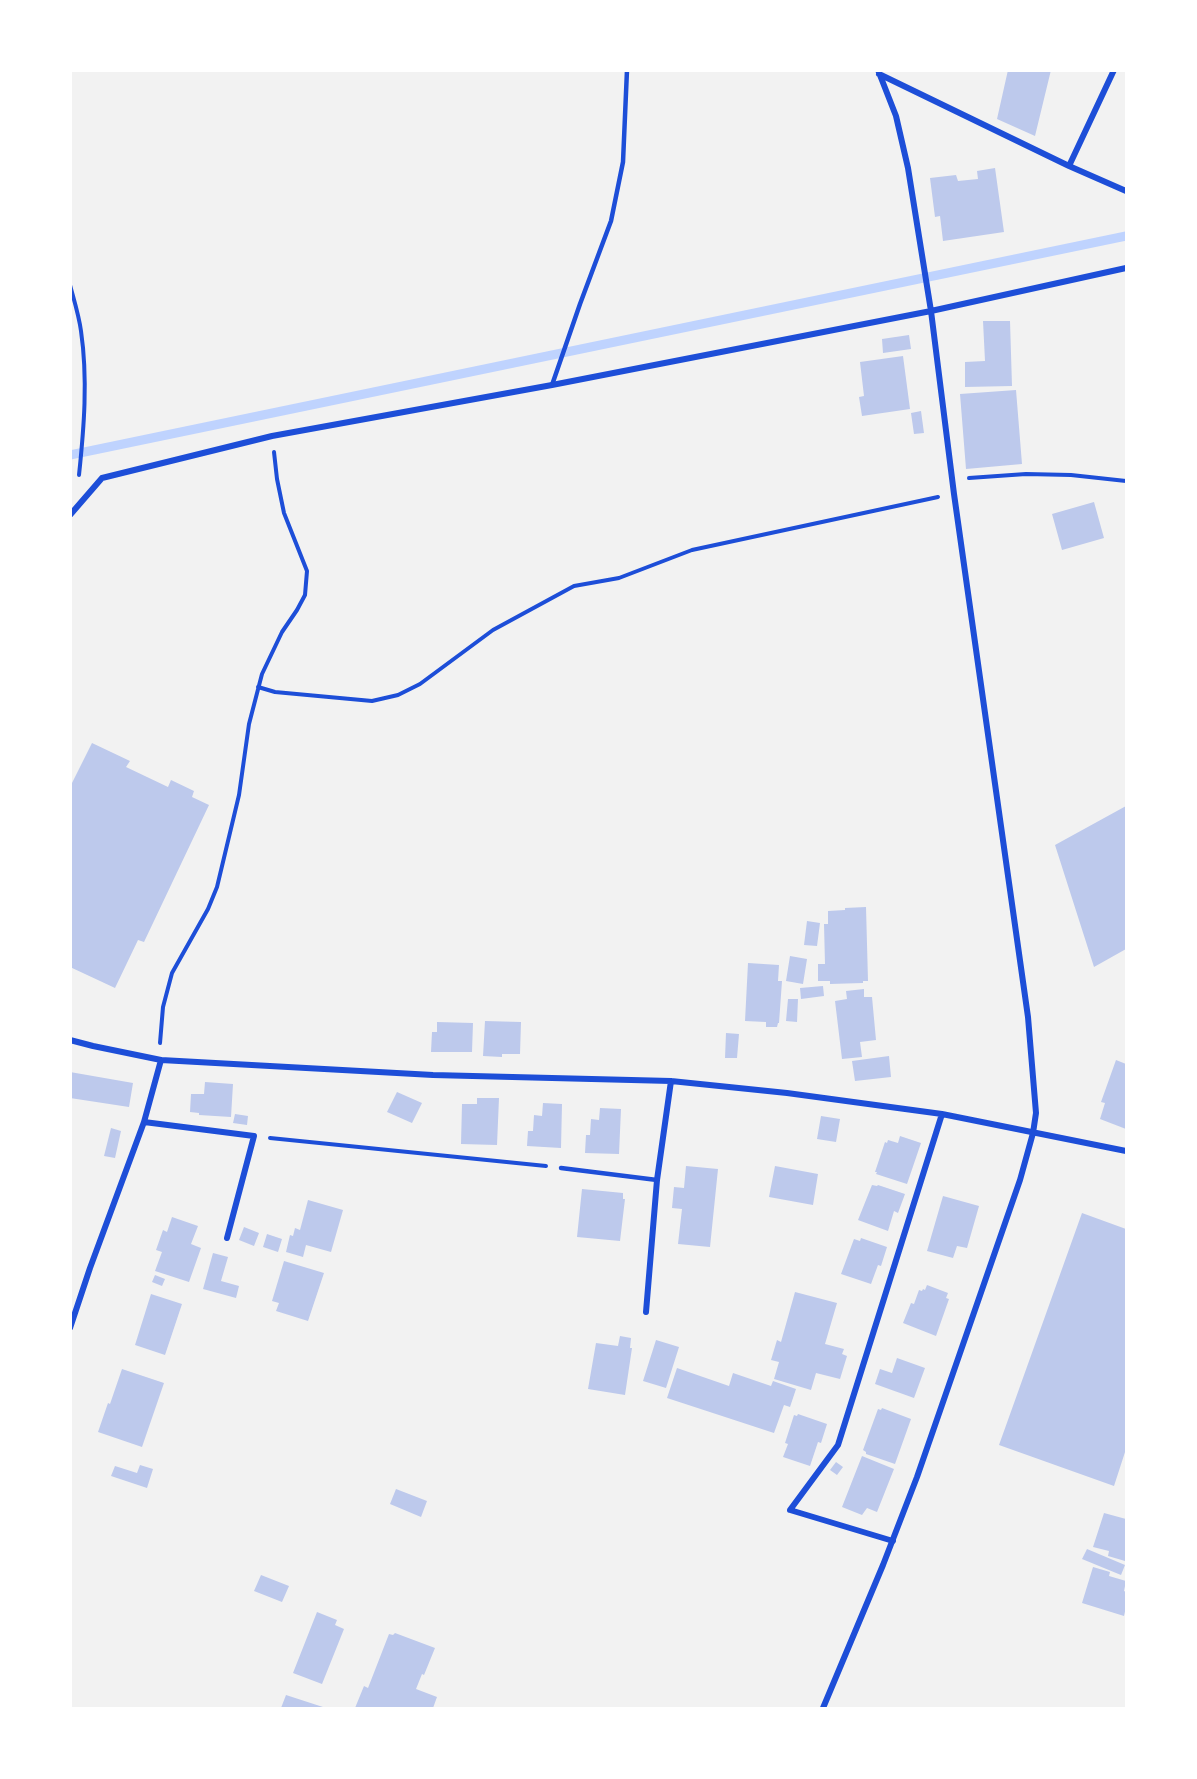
<!DOCTYPE html>
<html>
<head>
<meta charset="utf-8">
<style>
  body { margin:0 }
  #map { position:relative; width:1197px; height:1779px; overflow:hidden; background:#f2f2f2; font-family:Commissioner,sans-serif }
  canvas { display:block }
  .frame { position:absolute; inset:0; border:72px solid #fff; pointer-events:none }
</style>
</head>
<body>
<div id="map">
<canvas width="1197" height="1779"></canvas>
<div class="frame"></div>
</div>
<script>
const g = document.querySelector('canvas').getContext('2d');
g.lineJoin = 'round';
function stroke(path, color, width, dash) {
  g.strokeStyle = color;
  g.lineWidth = width;
  g.lineCap = dash ? 'butt' : 'round';
  g.setLineDash(dash || []);
  g.stroke(path);
}
function paint(path, color) {
  g.fillStyle = color;
  g.fill(path, 'evenodd');
}
stroke(new Path2D(`
  M70 455 1126 236`), '#bfd3fe', 9);
paint(new Path2D(`
  M1008 70H1051L1035 136 997 119Z
  M995 168 1004 232 943 241 940 216 935 217 930 178 956 175 958 181 978 179 977 171Z
  M983 321H1010L1012 386 965 387V362L985 361Z
  M909 335 911 349 883 353 882 339Z
  M903 356 910 409 862 416 859 397 864 396 860 362Z
  M1016 390 1022 464 966 469 960 394Z
  M921 411 924 433 914 434 911 413Z
  M1094 502 1104 538 1062 550 1052 514Z
  M92 743 130 761 126 767 168 787 171 780 194 791 192 797 209 805 144 942 138 940 115 988 70 967V787Z
  M1126 806V949L1094 967 1055 845Z
  M866 907 868 981H863V983L830 984V981H818V964H825L824 924H828V911L845 910V908Z
  M807 921 820 923 817 946 804 945Z
  M790 956 807 959 803 984 786 981Z
  M748 963 779 965 778 981H782L779 1023H778L777 1027H766V1022L745 1021Z
  M823 986 824 996 801 999 800 988Z
  M864 989V997H872L876 1040 860 1042 862 1057 842 1059 835 1001 847 999 846 991Z
  M788 999H798L797 1022 786 1021Z
  M485 1021 521 1022 520 1054H502V1057L483 1056Z
  M437 1022 473 1023 472 1052H431L432 1032H437Z
  M726 1033 739 1034 737 1058H725Z
  M889 1056 891 1077 855 1081 852 1061Z
  M1116 1060 1126 1064V1129L1100 1119 1105 1103 1101 1102Z
  M70 1072 133 1083 129 1107 70 1098Z
  M205 1082 233 1084 231 1117 199 1115V1113L190 1112 191 1094H204Z
  M397 1092 422 1103 412 1123 387 1112Z
  M477 1098H499L497 1145 461 1144 462 1104H477Z
  M543 1103 562 1104 561 1148 527 1146 528 1131H533L534 1115 542 1116Z
  M600 1108 621 1109 619 1154 585 1153 586 1135H590L591 1119 599 1120Z
  M235 1114 248 1116 247 1125 233 1123Z
  M821 1116 840 1119 836 1142 817 1139Z
  M111 1128 121 1131 115 1158 104 1156Z
  M900 1136 921 1143 907 1184 876 1174 877 1172H875L885 1142 887 1143 888 1140 898 1143Z
  M686 1166 718 1169 710 1247 678 1244 682 1209 672 1208 674 1187 684 1188Z
  M775 1166 818 1174 813 1205 769 1197Z
  M872 1185 877 1186 878 1185 905 1194 898 1213 894 1211 888 1231 858 1220Z
  M582 1189 623 1193V1199H625L620 1241 577 1237Z
  M943 1196 979 1206 967 1248 957 1246 953 1258 927 1251Z
  M308 1200 343 1210 331 1252 306 1245 303 1257 286 1252 290 1235 293 1236 295 1228 300 1230Z
  M1082 1213 1126 1229V1449L1114 1486 999 1445Z
  M172 1217 198 1226 191 1244 201 1248 189 1282 155 1271 162 1252 156 1250 163 1230 167 1232Z
  M244 1227 259 1233 254 1246 239 1240Z
  M267 1234 282 1239 278 1252 263 1247Z
  M861 1238 887 1247 881 1266 878 1265 871 1284 841 1274 854 1239 860 1241Z
  M213 1253 228 1257 221 1281 239 1286 236 1298 203 1289Z
  M284 1261 324 1273 308 1321 276 1311 279 1303 272 1301Z
  M155 1275 165 1279 162 1286 152 1282Z
  M927 1285 948 1293 946 1298 949 1299 936 1336 903 1323 911 1303 914 1304 919 1290 922 1291 923 1289 925 1290Z
  M795 1292 837 1303 825 1344 844 1349 842 1354 847 1356 840 1379 816 1373 811 1390 774 1379 779 1362 771 1360 777 1340 781 1342Z
  M151 1294 182 1304 165 1355 135 1345Z
  M620 1336 631 1338 630 1348H632L625 1395 588 1389 596 1343 618 1346Z
  M656 1340 679 1347 666 1388 643 1381Z
  M897 1358 925 1368 914 1398 875 1384 880 1369 892 1373Z
  M677 1368 729 1386 733 1373 771 1386 773 1381 796 1389 790 1407 784 1405 774 1433 667 1398Z
  M122 1369 164 1383 142 1447 98 1432 108 1403 110 1404Z
  M882 1408 911 1419 895 1464 866 1454V1452L863 1450 878 1409 881 1410Z
  M798 1414 827 1424 821 1443 818 1442 810 1466 783 1457 788 1444 785 1443 794 1415 797 1416Z
  M862 1456 894 1469 877 1512 867 1508 862 1515 842 1507Z
  M836 1462 843 1467 837 1475 830 1470Z
  M140 1465 153 1469 147 1488 111 1476 115 1466 137 1473Z
  M396 1489 427 1501 421 1517 390 1504Z
  M1104 1513 1126 1519V1555L1125 1561 1108 1556 1109 1551 1093 1547Z
  M1087 1549 1125 1565 1121 1575 1082 1559Z
  M1093 1567 1110 1572 1109 1576 1126 1581 1124 1591 1126 1592V1607L1124 1616 1082 1603Z
  M261 1575 289 1586 282 1602 254 1591Z
  M317 1612 337 1620 335 1625 344 1629 322 1684 293 1673Z
  M395 1633 435 1648 424 1675 422 1674 416 1689 437 1697 433 1708H355L364 1686 368 1688 389 1634 393 1635Z
  M286 1695 326 1708H281Z`), '#bdc9ec');
stroke(new Path2D(`
  M70 285C74 300 79 316 81 331 88 379 84 428 79 475
  M969 478 1026 474 1071 475 1126 481
  M258 687 275 692 372 701 398 695 420 684 493 630 574 586 619 578 692 550 938 497
  M160 1043 163 1007 172 973 208 909 217 887 239 795 249 724 262 674 282 632 297 610 305 595 307 571 284 513 277 479 274 452
  M270 1138 546 1166`), '#1d4ed8', 4);
stroke(new Path2D(`
  M552 385 580 304 611 221 623 162 627 70
  M561 1168 657 1180`), '#1d4ed8', 4.5);
stroke(new Path2D(`
  M879 74 1069 166 1126 191
  M1069 166 1114 70
  M70 515 102 478 272 436 552 385 931 311 1126 268
  M70 1040 93 1046 161 1060 433 1075 671 1081 787 1093 942 1114 1126 1151
  M144 1122 254 1136 227 1238
  M646 1312 657 1180 671 1081
  M70 1328 90 1268 144 1122 161 1060
  M893 1541 790 1510 838 1445 942 1114
  M823 1708 883 1565 917 1477 1020 1180 1033 1133 1036 1113 1028 1017 954 494 931 311 908 168 896 116 878 70`), '#1d4ed8', 6);
</script>
</body>
</html>
